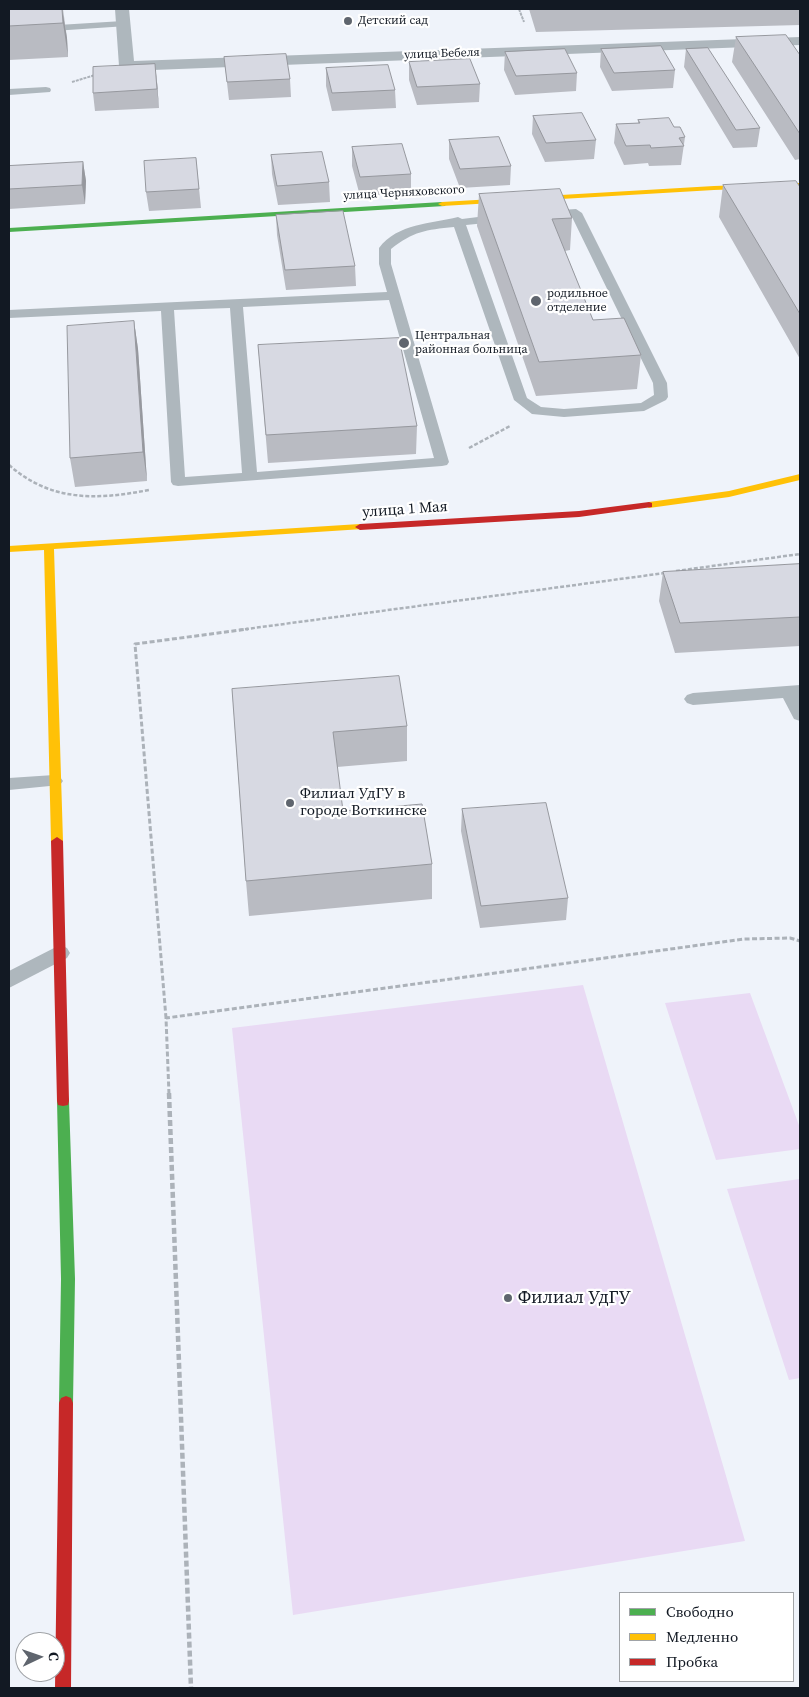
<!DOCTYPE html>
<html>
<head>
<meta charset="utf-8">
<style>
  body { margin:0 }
  #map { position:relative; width:809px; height:1697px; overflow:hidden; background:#eff3fa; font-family:"Source Serif 4",serif }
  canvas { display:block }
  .frame { position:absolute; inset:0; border:10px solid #121923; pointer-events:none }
  .legend { position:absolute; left:619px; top:1592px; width:175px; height:90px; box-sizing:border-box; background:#fff; border:1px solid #a0a3a7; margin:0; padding:6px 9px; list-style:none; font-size:15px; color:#121923 }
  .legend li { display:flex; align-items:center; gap:10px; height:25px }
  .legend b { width:25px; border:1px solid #a0a3a7 }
  .north { position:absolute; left:15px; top:1632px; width:50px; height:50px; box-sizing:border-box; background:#fff; border:1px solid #a0a3a7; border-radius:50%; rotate:87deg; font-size:14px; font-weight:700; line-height:20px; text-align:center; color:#121923 }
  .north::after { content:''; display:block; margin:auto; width:18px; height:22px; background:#5f656e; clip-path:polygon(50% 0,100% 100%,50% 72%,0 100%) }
</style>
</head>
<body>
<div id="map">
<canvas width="809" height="1697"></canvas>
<div class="frame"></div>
<ul class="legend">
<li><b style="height:6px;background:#4caf50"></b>Свободно</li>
<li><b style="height:6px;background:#ffc107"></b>Медленно</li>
<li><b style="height:6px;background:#c62828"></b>Пробка</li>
</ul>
<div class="north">С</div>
</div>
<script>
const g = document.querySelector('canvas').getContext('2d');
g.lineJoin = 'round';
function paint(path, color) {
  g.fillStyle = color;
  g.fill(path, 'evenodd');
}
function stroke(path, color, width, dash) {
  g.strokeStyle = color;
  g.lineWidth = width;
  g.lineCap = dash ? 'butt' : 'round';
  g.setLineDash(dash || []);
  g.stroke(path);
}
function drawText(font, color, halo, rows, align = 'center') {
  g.font = font + ' "Source Serif 4",serif';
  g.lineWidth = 4.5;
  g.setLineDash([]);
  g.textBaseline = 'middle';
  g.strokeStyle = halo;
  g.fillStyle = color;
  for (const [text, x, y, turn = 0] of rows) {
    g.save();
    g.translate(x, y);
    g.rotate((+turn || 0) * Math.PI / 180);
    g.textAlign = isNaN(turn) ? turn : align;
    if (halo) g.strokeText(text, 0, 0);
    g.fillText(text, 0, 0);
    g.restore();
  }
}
paint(new Path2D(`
  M583 985 745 1541 293 1615 232 1028Z
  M750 993 800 1128V1149L716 1160 665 1003Z
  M800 1179V1378L789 1380 727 1189Z`), '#e9daf4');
stroke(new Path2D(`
  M519 9 524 22
  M72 82 95 75`), '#acb2b9', 2, [3, 1]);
stroke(new Path2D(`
  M469 448 510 426
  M9 465C51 502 97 500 149 490
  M676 571 800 554
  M239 630 665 573`), '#acb2b9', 2.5, [4, 2]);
stroke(new Path2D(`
  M166 1018 135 644 248 629
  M169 1094 166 1018 744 939 790 938 800 941`), '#acb2b9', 3, [5, 2.5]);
stroke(new Path2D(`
  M169 1093 191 1688`), '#acb2b9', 4.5, [6, 3]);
paint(new Path2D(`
  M123 21 128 24 127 26 9 34V28Z
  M46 87 50 88 51 90 50 92 9 95V89Z
  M576 209 582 213 667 383 668 397 666 400 644 411 564 417 532 414 514 400 454 227C425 230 414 231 391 249V264L449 462 447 465 442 466 178 486 173 485 171 482 161 311 9 318V310L387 292 379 264V248C398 223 431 224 458 217L462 219 502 214 508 218 506 221 466 225 527 398 541 407 564 409 641 403 654 395 653 383 572 217 545 219 539 215 545 211ZM389 300 434 458 257 472 243 307ZM230 308 242 473 185 477 174 310Z
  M800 685V721L794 719 783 698 693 705 687 703 684 699 687 695 693 693Z
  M54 775 60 777 63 781 60 785 9 790V778Z
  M60 945 67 948 70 953 67 958 9 988V971Z`), '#aeb7bd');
paint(new Path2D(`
  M115 9H129L134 61 800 37V45L127 71 122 69 119 66Z`), '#aeb7bd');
paint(new Path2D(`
  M442 202 446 204 445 206 9 232V228Z
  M63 1096 68 1097 69 1101 75 1279 73 1403 71 1408 66 1410 61 1408 59 1403 61 1279 57 1101 58 1097Z`), '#4caf50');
paint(new Path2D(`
  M800 183V187L714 190 442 206 438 204 442 202 714 186Z
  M800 474V480L729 497 649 508 644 505 649 502 729 491Z
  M360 524 363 525V529L54 549 63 841 57 845 53 844 51 841 44 550 9 552V546Z`), '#ffc107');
paint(new Path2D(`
  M649 502 652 503V507L579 517 360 530 355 527 360 524 579 511Z
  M57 837 63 841 69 1101 68 1105 63 1106 58 1105 57 1101 51 841Z
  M66 1396 71 1398 73 1403 71 1688H55L59 1403 61 1398Z`), '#c62828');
paint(new Path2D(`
  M9 9H63L67 38 68 57 9 60Z
  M529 9H800V25L536 32Z
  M736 37 800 55V159L795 160 732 62Z
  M601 49 675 70 673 88 612 91 600 67Z
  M686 49 760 128 757 147 733 148 684 67Z
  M505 52 577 73 576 91 515 95 504 70Z
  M224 57 290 79 291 97 229 100Z
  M409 62 480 84 479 102 417 105 409 80Z
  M326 68 395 90 396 108 332 111 326 86Z
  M157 82 159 108 95 111 93 93Z
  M533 116 596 140 594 159 545 162 532 134Z
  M638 120 685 137 681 165 649 166 648 163 624 165 614 143 616 124 638 123Z
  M449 140 511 166 510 185 460 188 449 159Z
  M352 147 411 174V193L360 196 352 166Z
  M271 155 329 182 330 202 278 205 272 174Z
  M196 158 201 208 149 211 146 192Z
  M83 162 86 181 85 204 9 209V166Z
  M723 185 800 187V359L719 217Z
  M479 194 572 218 570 250 565 251 593 320 641 355 637 389 536 396 477 226Z
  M276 215 355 266 356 286 286 290 277 235Z
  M134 321 138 349 147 481 75 487 70 458Z
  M258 345 417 426 416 454 268 463Z
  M800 564V646L675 653 659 601 663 572Z
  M232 689 407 726V761L337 767 343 811 432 864V899L249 916 246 881Z
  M462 809 568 898 566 920 480 928 461 831Z`), '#b9bbc2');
paint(new Path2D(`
  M62 9 67 38 68 57 63 23Z
  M155 64 157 82 159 108 157 89Z
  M83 162 86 181 85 204 82 185Z
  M134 321 138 349 147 481 143 452Z`), '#96989e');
const building = new Path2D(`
  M9 9H62L63 23 9 26Z
  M786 35 800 55V134L736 37Z
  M661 46 675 70 614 73 601 49Z
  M708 48 760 128 736 130 686 49Z
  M565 49 577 73 516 76 505 52Z
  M286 54 290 79 227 82 224 57Z
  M470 59 480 84 417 87 409 62Z
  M155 64 157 89 93 93V67Z
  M388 65 395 90 332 93 326 68Z
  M582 113 596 140 546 143 533 116Z
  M669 118 674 127H680L685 137 679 138 684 146 651 148 650 145 626 146 616 124 640 123 638 120Z
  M499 137 511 166 460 169 449 140Z
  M402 144 411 174 360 177 352 147Z
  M322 152 329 182 277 186 271 155Z
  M196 158 199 189 146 192 144 161Z
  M83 162 82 185 9 189V166Z
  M796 181 800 187V314L723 185Z
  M560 189 572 218 552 219 593 320 624 318 641 355 539 362 479 194Z
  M343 211 355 266 285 270 276 215Z
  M134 321 143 452 70 458 67 326Z
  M399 338 417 426 266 435 258 345Z
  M800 564V617L680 623 663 572Z
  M399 676 407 726 333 732 343 811 422 804 432 864 246 881 232 689Z
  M546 803 568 898 481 906 462 809Z`);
paint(building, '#d7d9e2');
stroke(building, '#96989e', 1);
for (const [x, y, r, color] of [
  [348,21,5,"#5f656e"],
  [536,301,6,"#5f656e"],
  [404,343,6,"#5f656e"],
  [290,803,5,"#5f656e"],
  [508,1298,5,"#5f656e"]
]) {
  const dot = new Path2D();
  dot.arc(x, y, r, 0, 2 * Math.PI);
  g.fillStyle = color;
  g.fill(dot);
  stroke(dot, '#fff', 2);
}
drawText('12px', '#121923', '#fff', [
  ["Детский сад",358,21],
  ["родильное",547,294],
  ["отделение",547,308],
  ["Центральная",415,336],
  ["районная больница",415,350]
], 'left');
drawText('12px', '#121923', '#fff', [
  ["улица Бебеля",442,54,-2],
  ["улица Черняховского",404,193,-3]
]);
drawText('15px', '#121923', '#fff', [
  ["улица 1 Мая",405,510,-4]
]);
drawText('15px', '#121923', '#fff', [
  ["Филиал УдГУ в",300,794],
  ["городе Воткинске",300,811]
], 'left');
drawText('18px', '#121923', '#fff', [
  ["Филиал УдГУ",518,1298]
], 'left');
</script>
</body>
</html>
